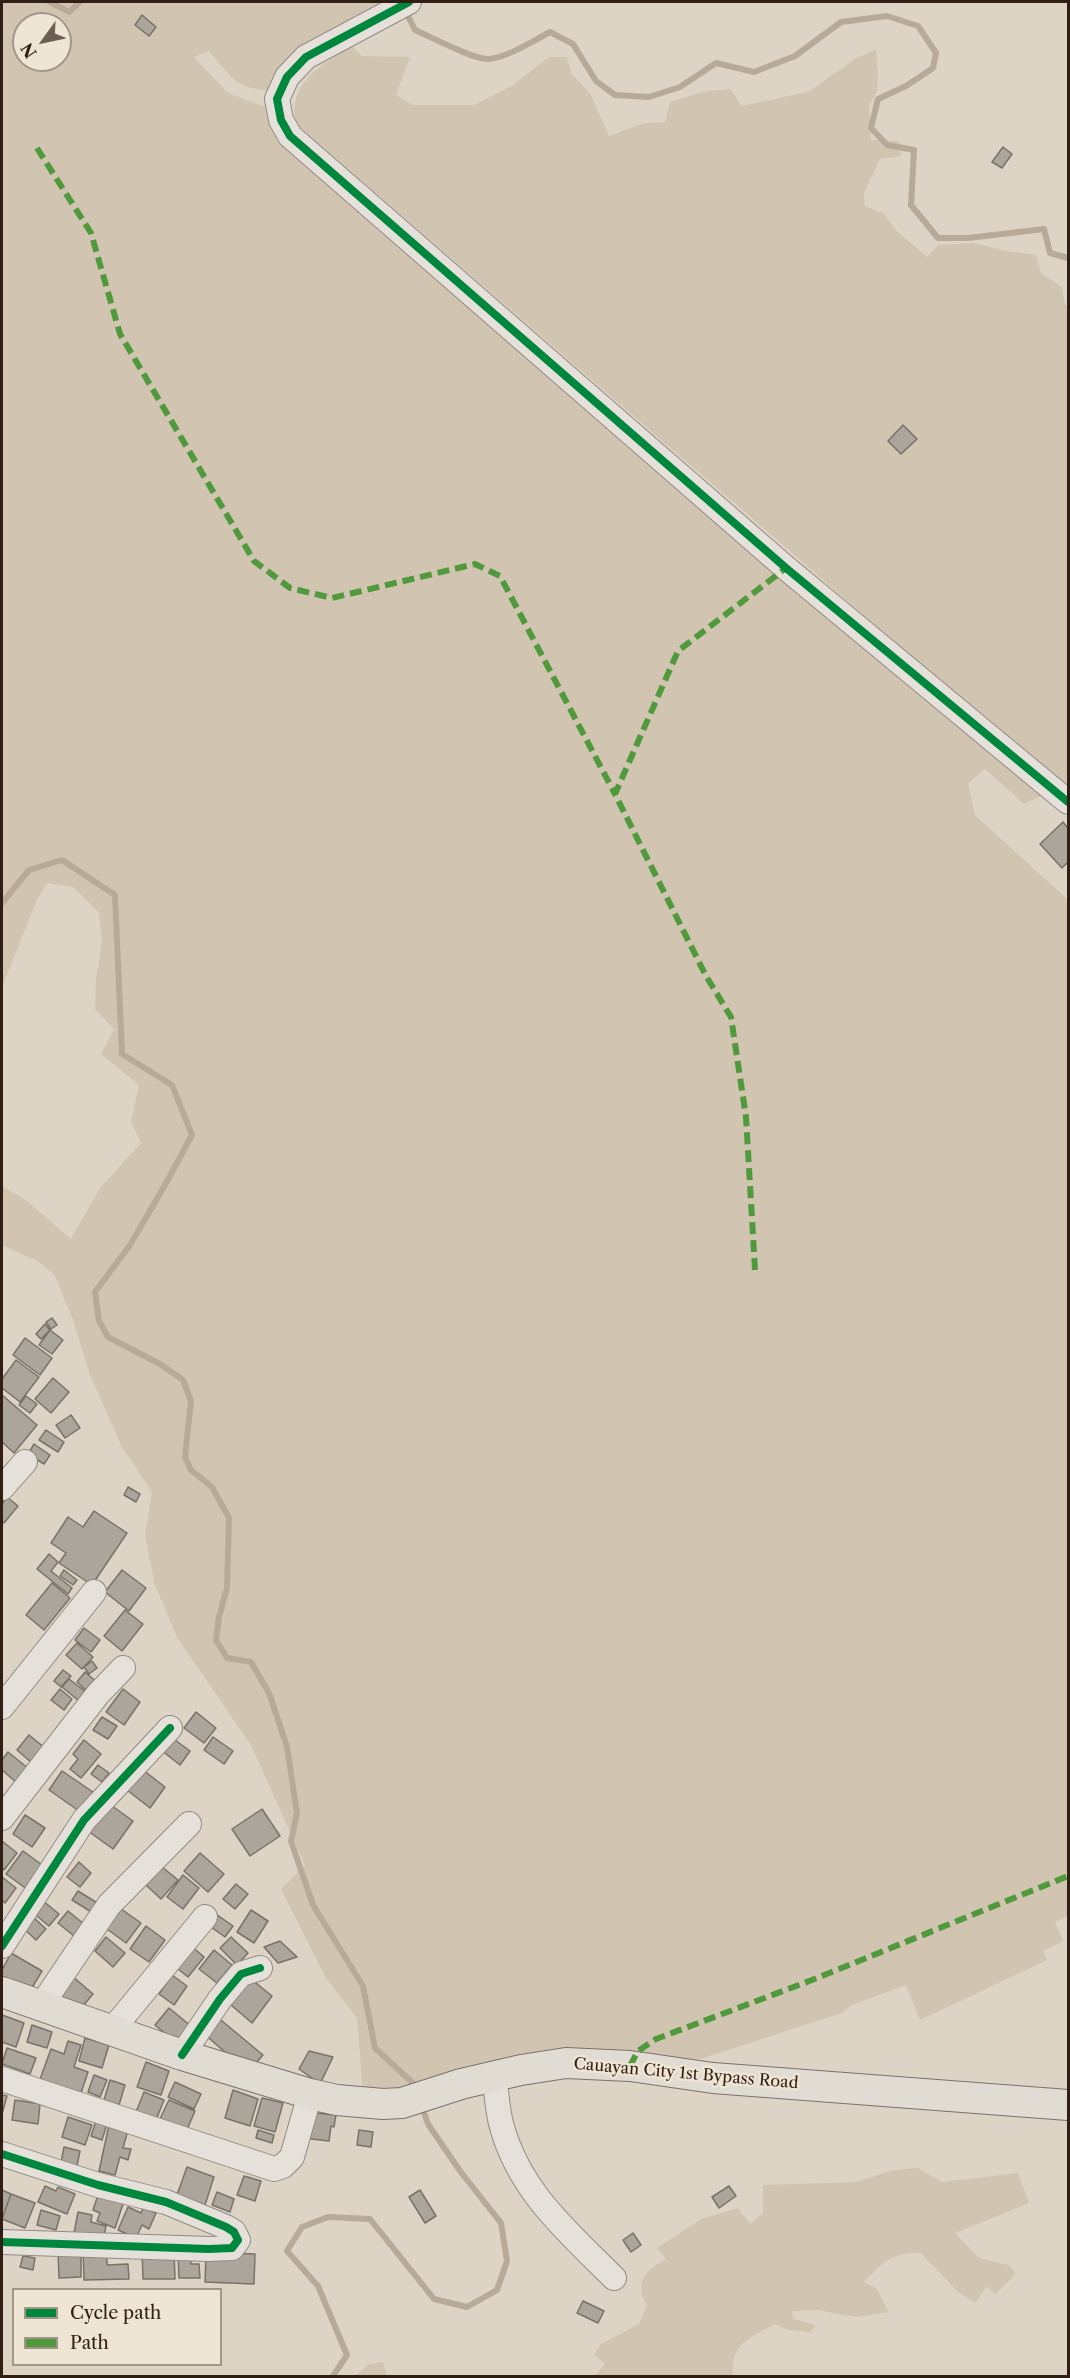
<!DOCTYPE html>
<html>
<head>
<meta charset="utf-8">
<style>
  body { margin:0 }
  #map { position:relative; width:1070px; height:2378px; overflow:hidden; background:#ddd4c6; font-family:"Libre Caslon Text",serif }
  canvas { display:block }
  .frame { position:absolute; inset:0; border:3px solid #311f15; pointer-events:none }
  .legend { position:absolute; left:12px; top:2288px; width:210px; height:78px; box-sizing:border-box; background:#efe5d4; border:2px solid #a39688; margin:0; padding:8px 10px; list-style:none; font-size:18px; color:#311f15 }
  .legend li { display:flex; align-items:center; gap:12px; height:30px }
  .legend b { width:30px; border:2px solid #a39688 }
  .north { position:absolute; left:12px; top:12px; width:60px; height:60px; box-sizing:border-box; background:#efe5d4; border:2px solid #a39688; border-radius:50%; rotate:237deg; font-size:16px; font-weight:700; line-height:24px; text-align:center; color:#311f15 }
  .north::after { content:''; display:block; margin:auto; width:21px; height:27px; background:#6d5e53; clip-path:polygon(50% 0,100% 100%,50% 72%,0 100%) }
</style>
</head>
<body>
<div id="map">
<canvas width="1070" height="2378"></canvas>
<div class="frame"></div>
<ul class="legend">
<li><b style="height:8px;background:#00873e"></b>Cycle path</li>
<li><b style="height:8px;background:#509a3d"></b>Path</li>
</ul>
<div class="north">N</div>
</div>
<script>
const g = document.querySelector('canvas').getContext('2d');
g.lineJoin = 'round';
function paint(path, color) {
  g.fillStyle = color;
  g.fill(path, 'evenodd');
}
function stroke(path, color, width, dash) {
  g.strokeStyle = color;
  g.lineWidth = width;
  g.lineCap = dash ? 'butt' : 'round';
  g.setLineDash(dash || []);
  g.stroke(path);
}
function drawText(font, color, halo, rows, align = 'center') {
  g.font = font + ' "Libre Caslon Text",serif';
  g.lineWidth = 5;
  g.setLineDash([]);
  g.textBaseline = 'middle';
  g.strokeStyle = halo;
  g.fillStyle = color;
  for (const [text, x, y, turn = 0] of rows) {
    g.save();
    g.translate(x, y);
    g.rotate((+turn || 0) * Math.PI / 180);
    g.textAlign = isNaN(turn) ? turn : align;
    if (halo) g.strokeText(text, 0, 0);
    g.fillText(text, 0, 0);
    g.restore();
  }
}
paint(new Path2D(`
  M2 2H384L360 18 312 40 283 68 269 90C236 90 229 74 209 51L194 57 228 93 265 107 282 145 1043 795 1024 804 985 769 968 784 975 815 1068 900V1916L1055 1922 1063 1941 1043 1951 1047 1960 920 2020 906 1985 852 2005 842 2013 688 2063 431 2084 363 2093 357 2018 326 1978 281 1889 305 1865 251 1745 178 1639 155 1585 145 1536 152 1492 122 1447 90 1375 73 1320 54 1274 37 1261 2 1245V1186L27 1201 71 1239 100 1188 141 1143 131 1122 139 1085 101 1054 114 1029 95 1009 96 978 102 943 99 913 73 887 47 883 37 900 2 987ZM24 24H60V60H24Z
  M352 46 362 56 410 57 396 95 413 105H474L513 85 549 57H567L571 73 590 93 609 136 644 123 665 122 670 102 706 91 731 89 741 106 808 92 858 57 876 50 878 72 877 91 869 106 871 140 899 141 901 156 880 159 864 193 865 206 883 213 897 231 927 257 938 245 973 243 1007 251 1036 255 1041 273 1062 287 1065 305 1068 306V786L919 663 296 124C287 83 322 64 352 46Z
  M918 2168 942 2182 1018 2173 1029 2203 955 2233 979 2258 1008 2265 1016 2274 995 2295 987 2286 975 2303 957 2291 921 2253C891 2252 884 2262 864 2282L876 2288 889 2312 856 2317 817 2310 792 2311 793 2319 816 2325 810 2332 788 2330 775 2324C749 2339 730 2343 733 2376H595L605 2364 594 2355 601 2344 639 2324 647 2306C634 2283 644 2271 666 2259L657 2248 701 2219 738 2208 750 2224 763 2213V2185L856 2182 893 2170Z
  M383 2362 387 2376H355L369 2364Z`), '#d1c5b1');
stroke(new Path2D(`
  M50 2 69 12 80 2
  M405 10 415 30C431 37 474 60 489 59 508 57 533 41 550 32L573 44 596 81 615 95 649 97 680 87 716 63 754 72 795 56 841 22 887 16 918 26 936 53 933 68 906 86 878 99 871 128 887 145 914 150 911 205 938 238H968L1044 229 1050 253 1068 258
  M2 903 29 870 62 860 115 895 122 1054 172 1085 192 1135 165 1185 130 1245 95 1292 99 1321 108 1337 160 1364 183 1380 191 1401 185 1457 191 1470 212 1487 229 1518 227 1588 219 1617 216 1640 227 1658 251 1662 269 1693 287 1747 297 1813 291 1841 313 1905 363 1986 375 2048 414 2084 416 2089
  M333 2376 347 2355 318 2286 287 2251 302 2227 328 2217 370 2219 434 2299 467 2307 497 2290 507 2261 501 2223 460 2171 428 2124 421 2104`), '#b8aa98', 6);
const building = new Path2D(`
  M142 15 156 27 149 36 135 25Z
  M1003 147 1012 154 1002 168 992 162Z
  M903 425 917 439 901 454 888 441Z
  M1063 822 1068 828V862L1062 868 1040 844Z
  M52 1318 57 1325 51 1329 46 1322Z
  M45 1324 50 1330 41 1339 36 1334Z
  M50 1330 63 1340 52 1354 39 1345Z
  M25 1338 52 1358 40 1375 13 1355Z
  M16 1360 39 1377 20 1402 2 1388V1379Z
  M53 1378 69 1392 51 1413 35 1399Z
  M2 1395 37 1425 14 1453 2 1442Z
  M26 1396 37 1404 30 1413 19 1405Z
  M71 1415 80 1428 65 1438 56 1425Z
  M46 1430 64 1442 58 1452 39 1440Z
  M34 1444 50 1455 44 1464 28 1454Z
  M128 1487 140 1494 136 1502 124 1495Z
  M7 1497 18 1506 4 1523 2 1521V1504Z
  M94 1511 127 1533 92 1585 59 1563 66 1553 51 1543 68 1517 83 1527Z
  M49 1554 58 1562 51 1571 72 1588 68 1594 37 1569Z
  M64 1570 77 1580 73 1585 60 1576Z
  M122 1570 146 1588 129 1611 105 1592Z
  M52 1583 70 1598 44 1630 26 1615Z
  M125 1610 143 1624 122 1651 104 1636Z
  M84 1628 100 1640 91 1652 75 1640Z
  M77 1643 93 1657 82 1669 66 1655Z
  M92 1661 97 1668 89 1674 84 1667Z
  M63 1670 71 1676 61 1687 54 1681Z
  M85 1672 99 1684 90 1694 77 1682Z
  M69 1679 86 1692 79 1701 62 1687Z
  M60 1689 72 1699 64 1710 51 1700Z
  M123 1689 140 1702 124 1725 106 1712Z
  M196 1712 216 1728 204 1743 184 1728Z
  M102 1717 117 1726 108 1739 93 1730Z
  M29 1735 45 1748 32 1763 17 1750Z
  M171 1737 190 1751 180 1765 161 1750Z
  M213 1737 233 1751 224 1764 204 1750Z
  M84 1740 101 1754 81 1778 70 1769 78 1759 73 1754Z
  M8 1752 29 1769 17 1783 2 1770V1760Z
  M98 1765 109 1773 102 1782 91 1774Z
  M143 1770 165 1787 150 1808 127 1790Z
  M62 1771 93 1792 79 1811 49 1790Z
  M108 1803 133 1821 113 1849 88 1831Z
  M262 1809 280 1836 250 1856 232 1829Z
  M25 1815 45 1828 32 1847 13 1834Z
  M2 1841 17 1853 4 1870 2 1868Z
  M23 1851 45 1867 28 1890 6 1874Z
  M200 1853 224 1874 208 1892 184 1871Z
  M79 1862 91 1873 80 1887 67 1877Z
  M162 1867 178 1880 161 1899 146 1885Z
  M183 1875 199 1888 183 1909 167 1897Z
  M2 1877 16 1888 5 1903 2 1900Z
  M236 1884 248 1894 235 1909 223 1899Z
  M78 1891 99 1904 93 1913 72 1900Z
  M42 1900 59 1914 49 1926 32 1912Z
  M117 1906 141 1923 126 1943 103 1926Z
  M251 1910 268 1921 254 1943 237 1932Z
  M68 1911 90 1929 80 1941 58 1923Z
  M216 1914 233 1926 225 1937 208 1925Z
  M31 1915 46 1929 36 1940 21 1926Z
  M146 1926 165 1940 149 1962 130 1949Z
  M106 1937 125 1953 113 1967 95 1951Z
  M231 1937 248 1953 237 1965 220 1948Z
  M280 1941 297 1957 278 1963 264 1947Z
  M189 1944 204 1957 188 1977 172 1964Z
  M214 1950 232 1965 217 1983 199 1969Z
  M11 1953 42 1971 27 1996 2 1981V1970Z
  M172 1975 187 1986 174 2005 159 1994Z
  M246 1975 272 1996 252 2023 224 1999Z
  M72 1976 93 1994 77 2013 57 1996Z
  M169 2008 191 2026 176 2043 155 2025Z
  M2 2015 24 2023 16 2047 2 2042Z
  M216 2016 263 2055 248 2072 203 2033Z
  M32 2025 52 2032 47 2048 27 2042Z
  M85 2038 109 2045 102 2068 79 2061Z
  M68 2041 81 2045 74 2067 88 2072 80 2096 39 2082 51 2049 64 2054Z
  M7 2048 36 2058 30 2074 2 2064Z
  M309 2051 333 2057 320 2084 299 2069Z
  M146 2062 169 2071 161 2095 137 2087Z
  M94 2075 107 2080 100 2097 88 2092Z
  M110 2080 125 2085 119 2105 104 2100Z
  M175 2082 201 2094 194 2109 168 2097Z
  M233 2090 258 2099 250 2126 225 2118Z
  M144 2092 164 2100 154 2125 134 2117Z
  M2 2095 7 2096 2 2114Z
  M262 2098 283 2103 275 2132 254 2126Z
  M15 2100 40 2104 38 2124 12 2120Z
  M169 2100 195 2111 186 2132 159 2121Z
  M306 2112 336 2115 334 2127 331 2126 329 2141 303 2138Z
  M68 2117 92 2125 85 2145 62 2137Z
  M96 2121 107 2124 102 2140 91 2136Z
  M109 2125 128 2130 123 2148 131 2149 128 2160 120 2157 115 2175 99 2171Z
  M258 2130 274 2135 272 2143 256 2138Z
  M359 2130 373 2132 371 2147 357 2145Z
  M64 2147 80 2151 77 2166 61 2163Z
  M187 2167 214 2177 205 2205 177 2195Z
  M244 2176 261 2181 255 2201 237 2195Z
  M45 2186 56 2191 58 2187 75 2194 67 2214 38 2202Z
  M729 2186 736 2196 719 2208 712 2197Z
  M2 2190 11 2194 2 2219Z
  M420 2190 436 2216 425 2223 409 2197Z
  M99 2192 124 2201 115 2228 97 2221 100 2213 93 2210Z
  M217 2192 234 2199 230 2212 212 2205Z
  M11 2194 35 2203 25 2228 2 2219Z
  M128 2207 141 2213 143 2208 156 2213 149 2229 142 2225 136 2238 118 2230Z
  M41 2210 60 2216 56 2230 37 2225Z
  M78 2212 92 2215 91 2222 106 2226 103 2240 74 2233Z
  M633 2233 641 2245 631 2252 623 2240Z
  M107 2248V2265L128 2264 129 2279 84 2280 83 2249Z
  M81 2250V2277L59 2278 58 2251Z
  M142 2251H174L175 2279H143Z
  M191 2252V2264H199L200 2278H179L178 2253Z
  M206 2252 255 2254 254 2284 205 2282Z
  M23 2256 35 2258 33 2270 20 2267Z
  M583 2301 604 2311 598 2323 577 2313Z`);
paint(building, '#aca59b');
stroke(building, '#79726a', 1.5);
const minor = new Path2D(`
  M409 2 306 57 287 77 277 99 281 120 290 136 786 568 1068 802
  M2 1488 25 1462
  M2 1707 94 1592
  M2 1818 98 1694 123 1668
  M2 1946 84 1820 170 1728
  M41 2006 109 1905 189 1824
  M112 2030 205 1917
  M182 2055 220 1999 241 1974 260 1968
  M494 2076C497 2093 497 2111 502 2127 520 2192 568 2232 614 2278
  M2 2079 274 2169 283 2166 292 2157 310 2094
  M2 2154 98 2185 166 2202 226 2227 234 2232 238 2240 232 2248 209 2249 2 2242`);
const major = new Path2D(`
  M2 1992 182 2055 310 2094 337 2100 383 2104 402 2103 461 2084 521 2070 566 2063 630 2066 713 2078 1068 2105`);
stroke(minor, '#928a81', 26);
stroke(major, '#79726a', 32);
stroke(minor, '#e5e1da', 24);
stroke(major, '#e0dbd3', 30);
stroke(new Path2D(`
  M37 148 91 233 120 334 254 561 290 588 332 598 475 564 500 576 615 794
  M755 1270 746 1117 731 1017 706 976 615 794 678 651 786 568
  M630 2066 638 2051 656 2039 812 1980 1068 1876`), '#509a3d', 6, [12, 6]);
stroke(new Path2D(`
  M409 2 306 57 287 77 277 99 281 120 290 136 786 568 1068 802
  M2 1946 84 1820 170 1728
  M182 2055 220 1999 241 1974 260 1968
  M2 2154 98 2185 166 2202 226 2227 234 2232 238 2240 232 2248 209 2249 2 2242`), '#00873e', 8);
drawText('16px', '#311f15', '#efe5d4', [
  ["Cauayan City 1st Bypass Road",686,2074,5]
]);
</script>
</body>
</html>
